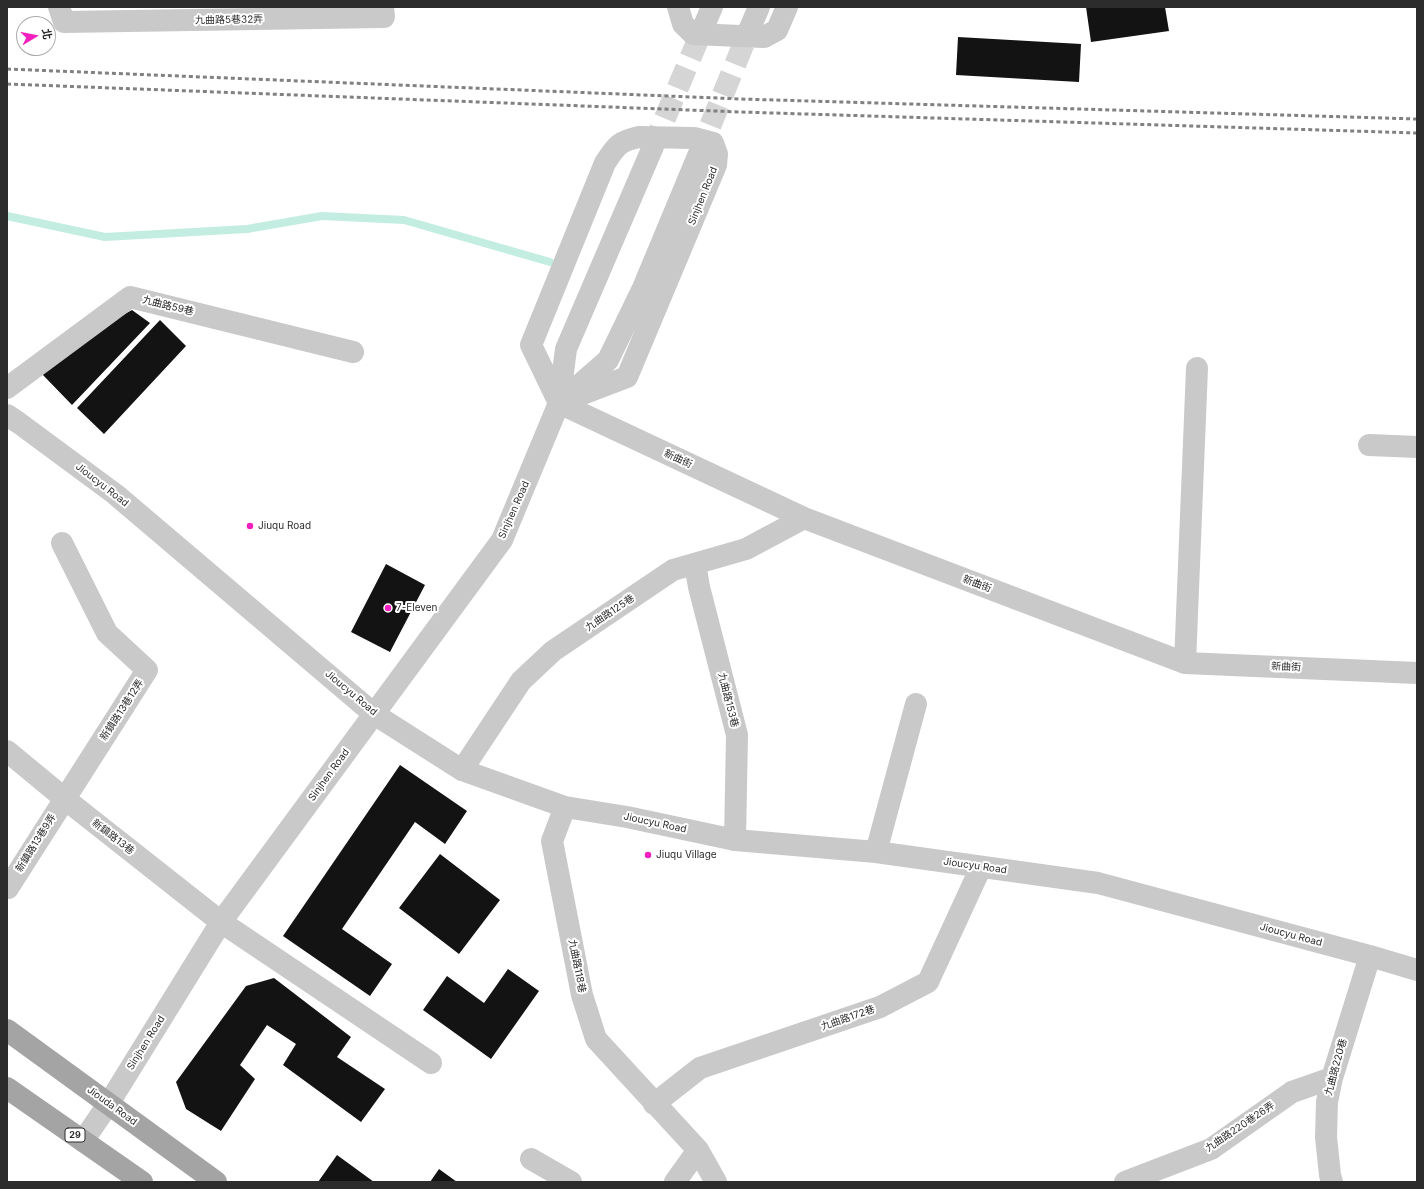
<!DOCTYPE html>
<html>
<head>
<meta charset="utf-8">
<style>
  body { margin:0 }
  #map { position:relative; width:1424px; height:1189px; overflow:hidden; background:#fff; font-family:Inter,"Noto Sans TC",sans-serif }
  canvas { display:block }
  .frame { position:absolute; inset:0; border:8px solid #2c2c2c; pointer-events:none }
  .north { position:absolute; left:16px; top:16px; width:40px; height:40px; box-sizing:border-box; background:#fff; border:1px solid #ababab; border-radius:50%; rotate:80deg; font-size:11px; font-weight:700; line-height:16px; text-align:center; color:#2c2c2c }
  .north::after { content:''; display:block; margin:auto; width:14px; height:18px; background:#f120be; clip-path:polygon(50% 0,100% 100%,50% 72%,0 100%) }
</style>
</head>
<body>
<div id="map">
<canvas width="1424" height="1189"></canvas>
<div class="frame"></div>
<div class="north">北</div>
</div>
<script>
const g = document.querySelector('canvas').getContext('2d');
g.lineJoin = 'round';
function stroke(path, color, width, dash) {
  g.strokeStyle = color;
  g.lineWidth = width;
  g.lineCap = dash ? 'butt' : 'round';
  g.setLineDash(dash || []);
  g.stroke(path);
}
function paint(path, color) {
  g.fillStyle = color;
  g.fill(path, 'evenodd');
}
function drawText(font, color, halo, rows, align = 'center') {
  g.font = font + ' Inter,"Noto Sans TC",sans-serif';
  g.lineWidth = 4;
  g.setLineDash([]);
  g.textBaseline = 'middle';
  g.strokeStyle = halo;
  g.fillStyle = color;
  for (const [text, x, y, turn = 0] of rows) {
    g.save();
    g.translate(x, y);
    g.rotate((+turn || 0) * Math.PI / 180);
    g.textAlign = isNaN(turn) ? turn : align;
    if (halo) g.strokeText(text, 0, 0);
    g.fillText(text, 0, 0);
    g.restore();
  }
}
stroke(new Path2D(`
  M7 216 105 237 247 229 322 216 404 220 550 262`), '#c2ede0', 8);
paint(new Path2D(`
  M1086 7H1165L1169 31 1091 42Z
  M958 37 1081 44 1079 82 956 75Z
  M132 310 150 323 72 405 42 374 102 326Z
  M160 320 186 346 104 434 77 408Z
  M386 564 425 585 390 652 351 632Z
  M400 765 467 811 445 844 415 822 342 929 392 964 370 996 283 936Z
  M440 854 500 900 459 954 399 908Z
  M508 969 539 991 491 1059 423 1010 447 976 484 1003Z
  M274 978 351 1037 337 1057 385 1089 361 1122 283 1065 296 1044 267 1025 240 1065 255 1079 221 1131 186 1109 176 1082 246 986Z
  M337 1155 374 1182H318Z
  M439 1169 457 1182H430Z`), '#131313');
stroke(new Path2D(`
  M652 149 703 28
  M698 156 750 28`), '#d5d5d5', 22, [22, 11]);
stroke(new Path2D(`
  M59 7 64 22 384 17 383 7
  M678 7 683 24 693 34 764 37 777 30 787 7
  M703 28 712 7
  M750 28 759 7
  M639 137 694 138 713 143 717 154 716 165 627 377 559 403 531 345 605 163C616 146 619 141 639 137Z
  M7 388 130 297 353 352
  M569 394 608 360 643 288 698 156
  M559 403 804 518 1185 663 1417 673
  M7 415 19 423 115 494 374 714 462 770 565 807 627 817 735 840 876 852 1098 883 1370 956 1417 970
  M1369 445 1417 447
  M695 564 699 587 737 735 735 840
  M1185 663 1197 368
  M7 751 65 799 221 922 431 1063
  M462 770 521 681 553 651 673 570 746 549 804 518
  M565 807 552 841 582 995 596 1039 698 1150 716 1182
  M876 852 916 704
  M8 888 147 670 107 633 62 543
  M654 1104 700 1068 880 1007 928 982 981 867
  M83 1141 109 1103 221 922 502 540 559 403 566 349 652 149
  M531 1159 571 1182
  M675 1182 698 1150
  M1125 1182 1211 1149 1292 1092 1332 1078
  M1332 1182 1330 1175 1326 1137 1327 1102 1332 1078 1370 956`), '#c9c9c9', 22);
stroke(new Path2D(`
  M7 1030 216 1182
  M7 1088 142 1182`), '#a4a4a4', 22);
stroke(new Path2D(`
  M7 69 741 99 1417 119
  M7 84 741 112 1417 133`), '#818181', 3, [4, 3]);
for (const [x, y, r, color] of [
  [250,526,4,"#f120be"],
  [388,608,4,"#f120be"],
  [648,855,4,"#f120be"]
]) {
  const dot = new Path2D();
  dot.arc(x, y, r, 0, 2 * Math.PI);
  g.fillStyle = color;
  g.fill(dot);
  stroke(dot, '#fff', 1.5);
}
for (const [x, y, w] of [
  [75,1135,20]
]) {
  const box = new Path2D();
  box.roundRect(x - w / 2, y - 7, w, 14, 3);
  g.fillStyle = '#fff';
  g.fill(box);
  stroke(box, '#2c2c2c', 1);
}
drawText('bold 9px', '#2c2c2c', null, [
  ["29",75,1135]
]);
drawText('10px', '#2c2c2c', '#fff', [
  ["九曲路5巷32弄",229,20,-1],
  ["Sinjhen Road",703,196,-68],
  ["九曲路59巷",168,306,14],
  ["新曲街",678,459,25],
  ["Jioucyu Road",102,485,38],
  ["Sinjhen Road",514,510,-66],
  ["新曲街",977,584,21],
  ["九曲路125巷",610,613,-34],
  ["新曲街",1286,667,2],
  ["Jioucyu Road",351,693,40],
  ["九曲路153巷",728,700,76],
  ["新鎮路13巷12弄",122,710,-57],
  ["Sinjhen Road",329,775,-54],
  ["Jioucyu Road",655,823,12],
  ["新鎮路13巷",113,837,38],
  ["新鎮路13巷9弄",36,843,-58],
  ["Jioucyu Road",975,866,8],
  ["Jioucyu Road",1291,935,15],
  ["九曲路118巷",577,966,79],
  ["九曲路172巷",848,1018,-19],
  ["Sinjhen Road",146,1043,-58],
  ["九曲路220巷",1336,1067,-75],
  ["Jiouda Road",112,1106,36],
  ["九曲路220巷26弄",1240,1127,-34]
]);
drawText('10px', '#2c2c2c', '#fff', [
  ["Jiuqu Road",258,526],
  ["7-Eleven",396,608],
  ["Jiuqu Village",656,855]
], 'left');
</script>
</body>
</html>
